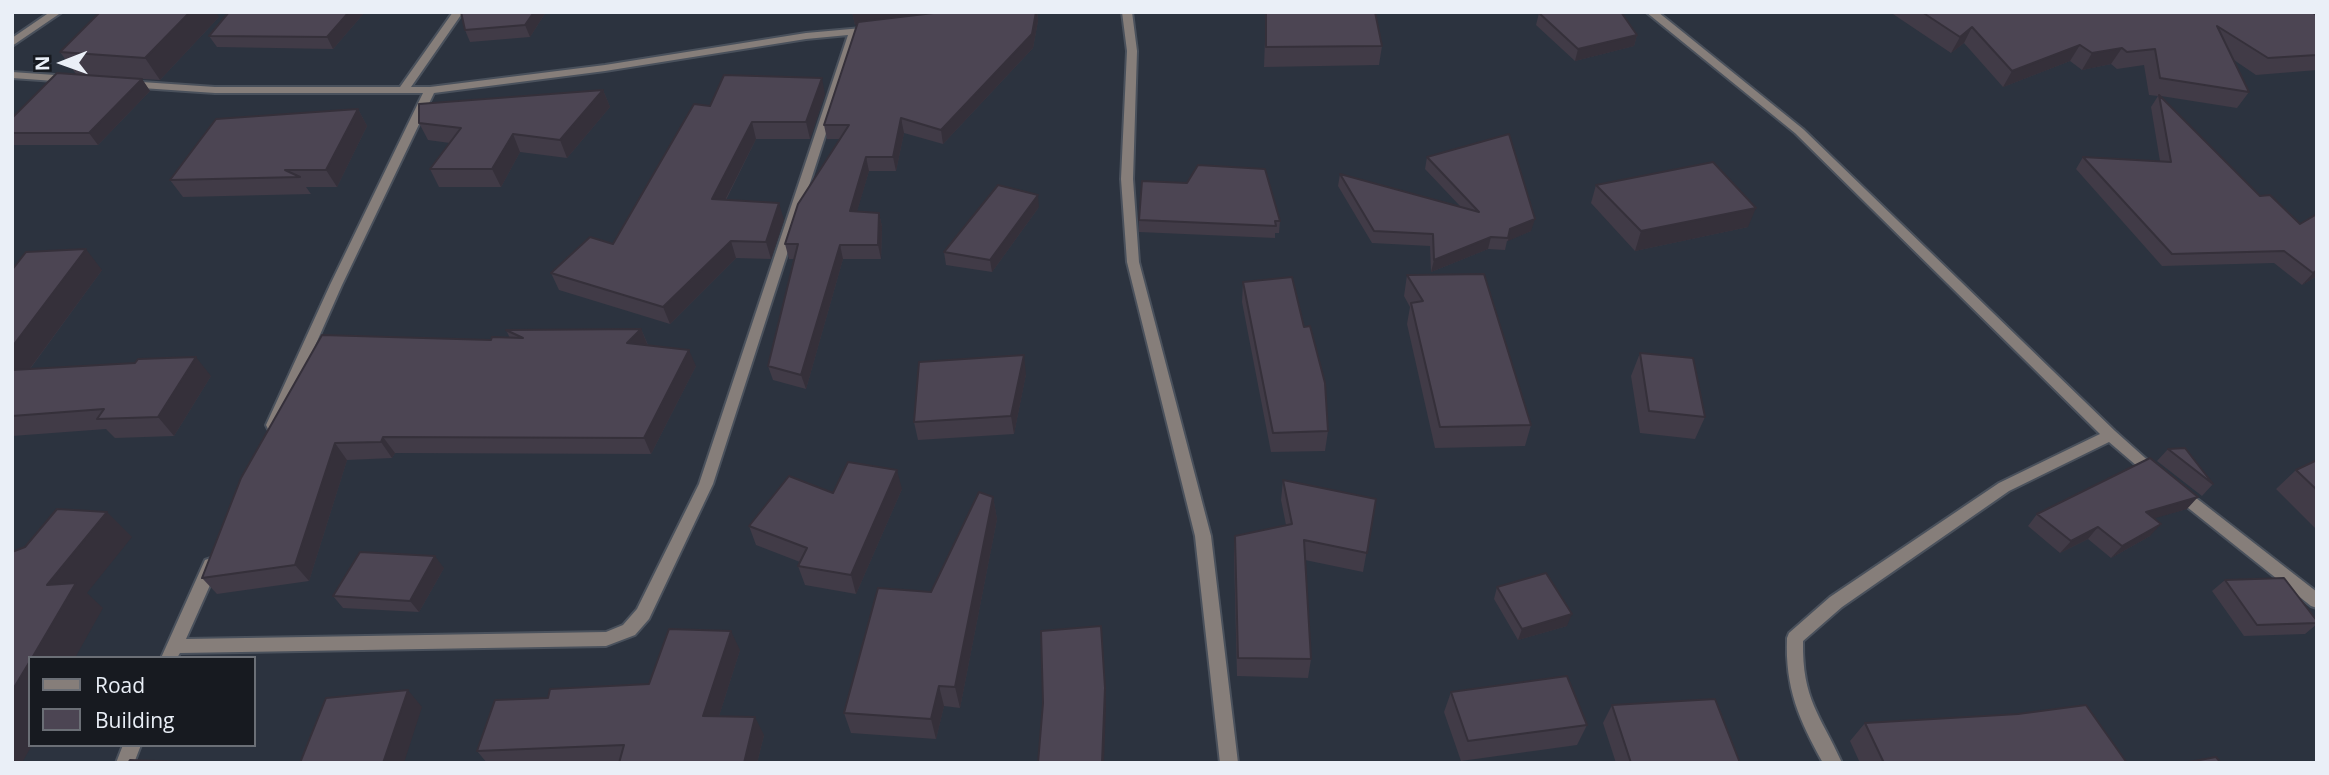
<!DOCTYPE html>
<html>
<head>
<meta charset="utf-8">
<style>
  body { margin:0 }
  #map { position:relative; width:2329px; height:775px; overflow:hidden; background:#2c333f; font-family:"Open Sans",sans-serif }
  canvas { display:block }
  .frame { position:absolute; inset:0; border:14px solid #eaeff7; pointer-events:none }
  .legend { position:absolute; left:28px; top:656px; width:228px; height:91px; box-sizing:border-box; background:#171a20; border:2px solid #6b6f76; margin:0; padding:9px 12px; list-style:none; font-size:21px; color:#eaeff7 }
  .legend li { display:flex; align-items:center; gap:14px; height:35px }
  .legend b { width:35px; border:2px solid #6b6f76 }
  .north { position:absolute; left:28px; top:28px; width:70px; height:70px; -webkit-text-stroke:5px #171a20; paint-order:stroke; rotate:269deg; font-size:19px; font-weight:700; line-height:28px; text-align:center; color:#eaeff7 }
  .north::after { content:''; display:block; margin:auto; width:24px; height:32px; background:#eaeff7; clip-path:polygon(50% 0,100% 100%,50% 72%,0 100%) }
</style>
</head>
<body>
<div id="map">
<canvas width="2329" height="775"></canvas>
<div class="frame"></div>
<ul class="legend">
<li><b style="height:9px;background:#867e7a"></b>Road</li>
<li><b style="height:19px;background:#4c4553"></b>Building</li>
</ul>
<div class="north">N</div>
</div>
<script>
const g = document.querySelector('canvas').getContext('2d');
g.lineJoin = 'round';
function stroke(path, color, width, dash) {
  g.strokeStyle = color;
  g.lineWidth = width;
  g.lineCap = dash ? 'butt' : 'round';
  g.setLineDash(dash || []);
  g.stroke(path);
}
function paint(path, color) {
  g.fillStyle = color;
  g.fill(path, 'evenodd');
}
const street = new Path2D(`
  M50 12H62L12 46V38Z
  M453 12H463L411 87H430L605 65 806 33 862 28 867 31 858 34 713 484 649 619 635 635 606 646 180 653 177 658H161L205 560 211 558 217 560 219 565 186 639 606 632 623 625 637 609 699 484 848 35 806 39 605 71 434 93 342 285 280 425 278 429H268L266 425 330 285 423 93H215L127 87 122 84 127 81 215 87H400Z
  M1122 12H1132L1137 51 1133 179 1139 262 1211 536 1238 763H1220L1195 536 1127 262 1121 179 1127 51Z
  M1646 12H1658L1803 129 2115 431 2163 474 2161 478H2151L2109 442 2009 491 1842 607 1803 641C1802 700 1820 714 1842 763H1823C1799 720 1785 688 1787 638L1789 633 1830 597 1999 483 2100 434 1795 133Z
  M12 72 69 76 74 79 69 82 12 78Z
  M2177 485 2182 487 2317 592V608L2311 606 2172 495 2169 491 2172 487Z
  M123 745H141L134 763H116Z`);
stroke(street, '#4a515c', 4);
paint(street, '#867e7a');
paint(new Path2D(`
  M365 12 333 49 217 47 209 36Z
  M461 12H546L530 37 470 42 465 30Z
  M852 12H1037L1038 21 1033 48 943 144 904 133 896 171H869L857 211 879 213 882 227 881 259H843L806 389 773 380 768 366 795 259H789L785 244 840 139H827L824 125 857 24 855 25Z
  M1266 12H1375L1382 46 1379 65 1264 67Z
  M1890 12H2317V70L2256 75 2234 60 2249 92 2237 108 2161 96 2260 196 2300 224 2317 214V276L2302 285 2274 263 2162 266 2076 169 2083 157 2160 161 2151 107 2158 96 2149 95 2144 65 2117 69 2111 64 2082 70 2070 61 2003 87 1964 43 1951 53Z
  M1539 13 1637 35 1634 46 1575 61 1536 25Z
  M219 17 160 80 142 79 150 91 98 145H12V118L76 74 60 52Z
  M603 90 610 107 567 158 520 152 501 187H439L430 169 450 143 428 140 419 123Z
  M825 94 810 139H756L726 200 784 220 771 259 736 258 670 324 559 290 551 273 613 244 710 106Z
  M358 109 367 126 337 187H306L311 194 183 197 170 180Z
  M1427 157 1531 231 1507 241 1505 250 1488 249 1431 272 1430 246 1372 243 1338 186 1340 174 1460 206 1425 169Z
  M1596 185 1748 227 1635 251 1591 203Z
  M1039 207 992 272 946 265 944 252Z
  M1139 220 1280 221 1279 233H1275V238L1139 232Z
  M12 270H102L30 369 211 376 174 436 115 438 106 429 12 436Z
  M1407 275 1531 425 1525 446 1435 448 1407 324 1410 307 1404 296Z
  M1243 282 1328 431 1325 451 1271 452 1242 302Z
  M641 329 648 345 696 366 651 454 395 453 392 458 347 460 309 581 217 594 202 578 241 478 491 340 510 338 506 330Z
  M1640 353 1705 417 1695 439 1640 433 1631 376Z
  M1026 374 1014 434 918 440 914 422Z
  M2168 449 2213 484 2202 496 2157 461Z
  M2317 460V530L2276 489 2296 470Z
  M1283 480 1376 499 1363 572 1305 560 1311 659 1308 678 1237 676 1234 556 1235 536 1286 525 1281 500Z
  M902 489 856 594 805 585 798 566 800 562 756 545 749 526 833 493Z
  M993 497 997 519 960 708 944 706 936 739 851 733 844 713 931 592Z
  M2187 509 2154 518 2150 536 2111 558 2088 539 2060 553 2028 526 2037 514Z
  M444 568 419 612 343 608 333 596Z
  M2225 580 2317 621V624L2305 634 2244 636 2212 591Z
  M1497 587 1567 626 1518 640 1494 599Z
  M740 650 719 716 764 735 757 763H487L477 751Z
  M1451 692 1587 725 1577 745 1461 761 1444 712Z
  M1612 705 1740 763H1616L1603 723Z
  M1865 723 2127 763H1860L1850 741Z`), '#413b47');
paint(new Path2D(`
  M190 12H216L219 17 160 80 145 58Z
  M349 12H365L333 49 327 37Z
  M534 12H546L530 37 525 25Z
  M852 12H963L855 25Z
  M1036 12H1037L1038 21 1033 48 943 144 941 130Z
  M1972 27 1964 43 1951 53 1960 37Z
  M1637 35 1634 46 1575 61 1578 49Z
  M2080 45 2070 61 2003 87 2012 71Z
  M2122 48 2111 64 2082 70 2092 53Z
  M822 78 825 94 810 139 806 122Z
  M142 79 150 91 98 145 89 133Z
  M603 90 610 107 567 158 560 140Z
  M358 109 367 126 337 187 326 170Z
  M901 118 904 133 896 171 893 157Z
  M752 122 756 139 717 216 712 199Z
  M513 134 520 152 501 187 492 169Z
  M866 157 869 171 853 225 850 211Z
  M1038 195 1039 207 992 272 990 260Z
  M779 203 784 220 771 259 766 242Z
  M1756 208 1748 227 1635 251 1641 231Z
  M879 213 882 227 881 259 878 245Z
  M1535 219 1531 231 1508 241 1510 229Z
  M1491 237 1488 249 1431 272 1434 260Z
  M731 241 736 258 670 324 663 307Z
  M840 245 843 259 806 389 801 375Z
  M86 249 102 270 12 393V347Z
  M2317 270V276L2302 285 2313 273Z
  M641 329 648 346 627 343Z
  M689 350 696 366 651 454 644 438Z
  M1024 355 1026 374 1014 434 1011 416Z
  M196 357 211 376 174 436 158 417Z
  M383 437 395 453 392 458 381 442Z
  M335 443 347 460 309 581 295 565Z
  M897 470 902 489 856 594 851 575Z
  M993 497 997 519 960 708 955 687Z
  M2198 497 2187 509 2135 524 2146 512Z
  M107 512 132 537 87 593 103 608 75 658H32L47 585Z
  M2161 524 2150 536 2111 558 2122 546Z
  M2098 527 2088 539 2060 553 2071 541Z
  M435 556 444 568 419 612 410 601Z
  M1572 614 1567 626 1518 640 1522 629Z
  M731 631 740 650 713 735 703 716Z
  M30 661V745H32L22 763H12V691Z
  M939 686 944 706 936 739 931 719Z
  M1105 688 1106 706 1104 763H1102Z
  M408 690 422 707 404 763H383Z
  M755 717 764 735 757 763H744Z`), '#35303a');
const building = new Path2D(`
  M100 12H190L145 58 60 52Z
  M229 12H349L327 37 209 36Z
  M461 12H534L525 25 465 30Z
  M942 12H1036L1032 34 941 130 901 118 893 157H866L850 211 879 213 878 245H840L801 375 768 366 798 244H785L798 204 849 125H824L858 22Z
  M1266 12H1375L1382 46 1266 47Z
  M1546 12H1621L1637 35 1578 49 1539 13Z
  M1922 12H2312L2317 16V55L2268 58 2217 26 2249 92 2160 78 2155 49 2127 52 2122 48 2092 53 2080 45 2012 71 1972 27 1960 37Z
  M57 73 142 79 89 133H12V118Z
  M724 75 822 78 806 122H752L712 199 779 203 766 242 731 241 663 307 551 273 590 237 613 244 694 104 710 106Z
  M603 90 560 140 513 134 492 169H430L461 128 419 123V104Z
  M2159 95 2260 196 2270 195 2300 224 2317 214V270L2313 273 2284 251 2172 254 2083 157 2171 162Z
  M358 109 326 170H285L300 177 170 180 216 119Z
  M1509 134 1535 219 1510 229 1508 238 1491 237 1434 260 1433 234 1374 231 1340 174 1479 212 1427 157Z
  M1713 162 1756 208 1641 231 1596 185Z
  M1198 165 1265 169 1280 221H1275L1276 226 1139 220 1142 181 1187 183Z
  M998 185 1038 195 990 260 944 252Z
  M86 249 12 347V270L26 252Z
  M1484 274 1531 425 1440 427 1411 303 1423 301 1407 275Z
  M1292 277 1304 327 1310 326 1325 383 1328 431 1273 433 1243 282Z
  M641 329 627 343 689 350 644 438 383 437 381 442 335 443 295 565 202 578 241 478 322 335 491 340 492 337 523 338 506 330Z
  M1640 353 1693 358 1705 417 1649 411Z
  M1024 355 1011 416 914 422 919 362Z
  M196 357 158 417 97 419 104 409 12 416V370L135 363 138 359Z
  M2185 448 2213 484 2168 449Z
  M2150 458 2198 497 2146 512 2161 524 2122 546 2098 527 2071 541 2037 514Z
  M2317 460V490L2296 470Z
  M848 462 897 470 851 575 798 566 807 548 749 526 789 476 833 493Z
  M1283 480 1376 499 1367 553 1304 540 1311 659 1238 658 1235 536 1292 524Z
  M979 492 993 497 955 687 939 686 931 719 844 713 878 588 931 592Z
  M57 509 107 512 47 585 76 583 32 658H30V661L12 691V552L25 547Z
  M360 552 435 556 410 601 333 596Z
  M1546 573 1572 614 1522 629 1497 587Z
  M2284 578 2317 621V623L2257 625 2225 580Z
  M1101 626 1105 688 1102 763H1038L1043 703 1041 631Z
  M669 629 731 631 703 716 755 717 744 763H619L624 745 477 751 495 700 548 698 550 689 649 684Z
  M1567 676 1587 725 1468 741 1451 692Z
  M408 690 383 763H300L326 698Z
  M1715 699 1740 763H1631L1612 705Z
  M2086 705 2127 763H1884L1865 723 2018 714Z
  M2216 757 2221 763H2183Z
  M130 760 208 763H128Z`);
paint(building, '#4c4553');
stroke(building, '#35303a', 2);
</script>
</body>
</html>
